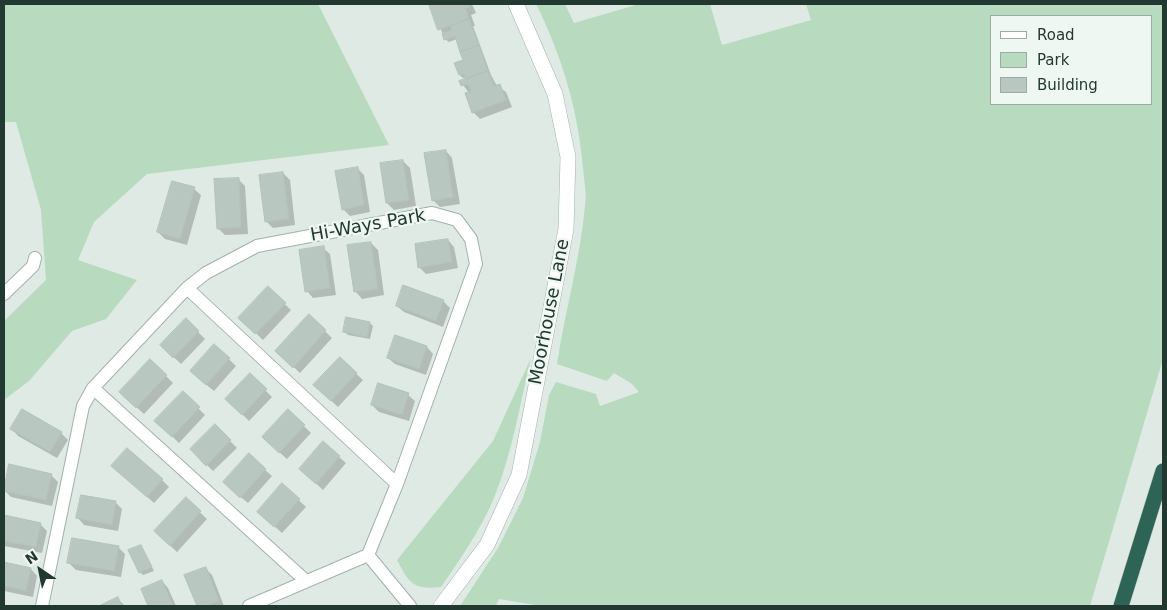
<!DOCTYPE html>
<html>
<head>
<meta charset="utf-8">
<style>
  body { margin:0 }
  #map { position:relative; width:1167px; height:610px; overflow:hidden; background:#dfeae4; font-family:"DejaVu Sans",sans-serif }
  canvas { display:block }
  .frame { position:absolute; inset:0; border:5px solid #213931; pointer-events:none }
  .legend { position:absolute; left:990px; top:15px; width:162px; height:90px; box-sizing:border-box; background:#eff7f2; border:1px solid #9daba5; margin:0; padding:6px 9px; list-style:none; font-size:15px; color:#213931 }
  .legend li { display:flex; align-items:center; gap:10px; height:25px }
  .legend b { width:25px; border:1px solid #9daba5 }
  .north { position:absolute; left:15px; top:545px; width:50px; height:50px; -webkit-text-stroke:4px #eff7f2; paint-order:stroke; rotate:326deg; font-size:14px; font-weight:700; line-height:20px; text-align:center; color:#213931 }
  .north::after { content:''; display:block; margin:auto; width:18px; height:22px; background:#213931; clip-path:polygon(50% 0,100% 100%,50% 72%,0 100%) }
</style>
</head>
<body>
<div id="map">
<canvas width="1167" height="610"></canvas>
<div class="frame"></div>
<ul class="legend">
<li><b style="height:6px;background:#fff"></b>Road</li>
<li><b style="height:14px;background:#b8dbbf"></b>Park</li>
<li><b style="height:14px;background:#b8c7c0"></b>Building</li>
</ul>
<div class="north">N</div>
</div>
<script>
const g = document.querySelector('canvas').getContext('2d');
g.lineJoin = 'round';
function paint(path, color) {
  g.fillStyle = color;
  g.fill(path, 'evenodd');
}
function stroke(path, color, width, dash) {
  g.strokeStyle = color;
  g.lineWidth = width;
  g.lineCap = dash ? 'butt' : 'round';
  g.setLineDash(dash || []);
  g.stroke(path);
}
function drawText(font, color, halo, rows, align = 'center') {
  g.font = font + ' "DejaVu Sans",sans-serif';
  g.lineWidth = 4.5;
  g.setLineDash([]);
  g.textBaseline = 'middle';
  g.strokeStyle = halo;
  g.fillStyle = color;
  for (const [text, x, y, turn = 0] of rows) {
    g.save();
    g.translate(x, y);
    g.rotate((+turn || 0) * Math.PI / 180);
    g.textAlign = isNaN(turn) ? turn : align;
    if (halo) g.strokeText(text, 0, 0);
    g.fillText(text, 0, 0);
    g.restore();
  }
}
paint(new Path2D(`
  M4 4H318L389 145 147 174 94 222 78 260 137 280 106 319 72 331 29 381 4 400V321L46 280 41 210 16 122H4Z
  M536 4H565L574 23 639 4H710L722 45 811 20 806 4H1163V359L1090 606H541L499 599 496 606H460L498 548 523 498 540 442 549 395 556 382 596 394 600 406 639 392 632 384 614 373 607 381 557 364C565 311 580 260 585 206 587 194 584 180 583 168 578 110 562 56 536 4ZM991 16H1151V104H991Z
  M531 358C520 404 512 454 494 498 480 531 461 558 441 587 413 590 409 583 397 560L493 441Z`), '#b8dbbf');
paint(new Path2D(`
  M430 4H471L473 6 476 13 471 15 475 26H473L491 75 497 86 506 92 512 107 480 119 473 112 469 93 461 82 467 80 466 77 463 78 460 75 465 61 457 39 449 42 445 39Z
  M446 151 452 158 460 204 440 207 433 200Z
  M403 161 410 168 416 206 394 210 387 203Z
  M357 168 364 175 370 212 350 216 343 209Z
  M283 173 290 180 295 225 273 228 266 221Z
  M238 179 245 186 248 234 225 235 218 228Z
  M194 189 201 195 187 245 165 239 158 232Z
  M448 240 454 247 458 268 426 274 419 267Z
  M371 243 378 250 384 295 362 299 356 292 349 246Z
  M323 248 330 254 336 295 313 298 307 291Z
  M268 288 291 310 263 340 240 318Z
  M443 301 450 308 443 327 404 312 397 306Z
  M309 316 332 338 300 373 284 358Z
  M186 320 205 339 181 364 161 345Z
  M370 323 373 326 370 339 348 335 344 331Z
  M214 345 236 366 214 391 198 378Z
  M427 347 433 354 426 375 395 364 388 358Z
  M340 359 363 380 338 407 322 392Z
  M150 360 173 383 144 414 120 392Z
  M250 375 272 397 249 421 227 399Z
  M183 393 205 415 179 443 156 421Z
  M408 395 415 401 409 421 379 412 372 405Z
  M288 411 311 433 287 459 270 444Z
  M215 426 237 448 213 471 191 449Z
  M12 429 61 433 68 440 57 458 18 436Z
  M323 443 346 463 323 490 307 475Z
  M10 466 51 475 58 482 52 506 11 497 4 490Z
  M265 470 272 476 248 503 231 489Z
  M120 473 162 480 169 487 154 503Z
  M283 485 306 507 282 533 265 518Z
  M186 499 207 519 177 552 162 538Z
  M115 502 122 509 118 531 84 525 78 518Z
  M4 517 40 524 47 531 42 553 4 546Z
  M141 546 154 571 143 575 140 572Z
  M118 547 125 554 121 577 76 570 69 563Z
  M4 563 31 569 37 576 33 597 4 591Z
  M205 568 212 575 224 606H198L186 576Z
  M162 581 168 588 176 606H149L142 590Z
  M118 599 125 606H101Z`), '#0003');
const building = new Path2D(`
  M429 4H469L470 7 466 8 469 19 438 30Z
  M469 19 479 45 460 52 455 36 444 40 442 33 452 30 450 26Z
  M479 45 488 71 466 79 464 74 459 75 454 63 463 60 460 52Z
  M488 71 494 86 500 84 506 100 472 113 465 93 471 91 468 84 461 86 459 81Z
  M446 150 453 197 432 201 424 153Z
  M403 160 409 200 386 203 380 163Z
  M358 167 364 205 342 210 335 171Z
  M283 172 289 219 265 222 259 175Z
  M239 178 241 227 217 229 214 179Z
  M172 181 195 187 180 239 157 232Z
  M448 239 452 262 418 268 415 244Z
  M371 242 378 289 354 292 347 245Z
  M324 246 330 288 305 292 299 250Z
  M403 285 444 300 436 321 396 306Z
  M268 286 286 303 255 334 238 318Z
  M309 314 326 330 293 368 275 351Z
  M346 317 370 322 367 337 343 332Z
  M186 318 199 331 173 358 160 345Z
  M395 335 427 346 419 369 387 358Z
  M214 344 230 358 206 385 190 371Z
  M340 357 357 373 331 401 313 385Z
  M150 359 167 375 136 408 119 392Z
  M250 373 267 389 242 415 225 399Z
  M378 383 409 393 402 415 371 405Z
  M183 391 200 407 172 437 154 421Z
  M22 409 62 432 50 452 10 429Z
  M288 409 305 425 279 453 262 437Z
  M215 424 231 440 206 466 190 449Z
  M323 441 340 456 316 484 299 469Z
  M127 448 163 479 147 497 111 466Z
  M249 453 266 469 240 498 223 482Z
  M9 464 52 474 46 500 4 491Z
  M282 483 300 499 274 527 257 512Z
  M81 495 116 501 112 525 76 518Z
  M186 497 201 511 170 546 154 531Z
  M4 515 41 523 36 547 4 541Z
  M72 538 119 546 114 571 67 563Z
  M141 545 152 567 139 573 128 550Z
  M4 562 31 568 26 591 4 586Z
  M206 567 219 601 206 606H197L184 575Z
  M162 580 173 606H148L141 589Z
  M118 597 122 606H99Z`);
paint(building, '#b8c7c0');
stroke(building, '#b2c3bb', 1);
const service = new Path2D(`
  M187 288 397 484
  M4 294 33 266 35 258
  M93 388 306 581
  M368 555 410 606
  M42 606 83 406 93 388 187 288 206 273 257 246 432 213 457 220 471 239 476 264 397 484 368 555 249 606`);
const minor = new Path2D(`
  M441 606 487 545 519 475 566 229 568 157 555 94 516 4`);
const motorway = new Path2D(`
  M1121 606 1163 471`);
stroke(service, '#a2b1ab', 14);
stroke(minor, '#a2b1ab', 16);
stroke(motorway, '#bcc4c1', 16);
stroke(service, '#fff', 12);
stroke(minor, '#fff', 15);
stroke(motorway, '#2e6456', 15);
drawText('18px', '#213931', '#eff7f2', [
  ["Hi-Ways Park",368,226,-10],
  ["Moorhouse Lane",550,312,-79]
]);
</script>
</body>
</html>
